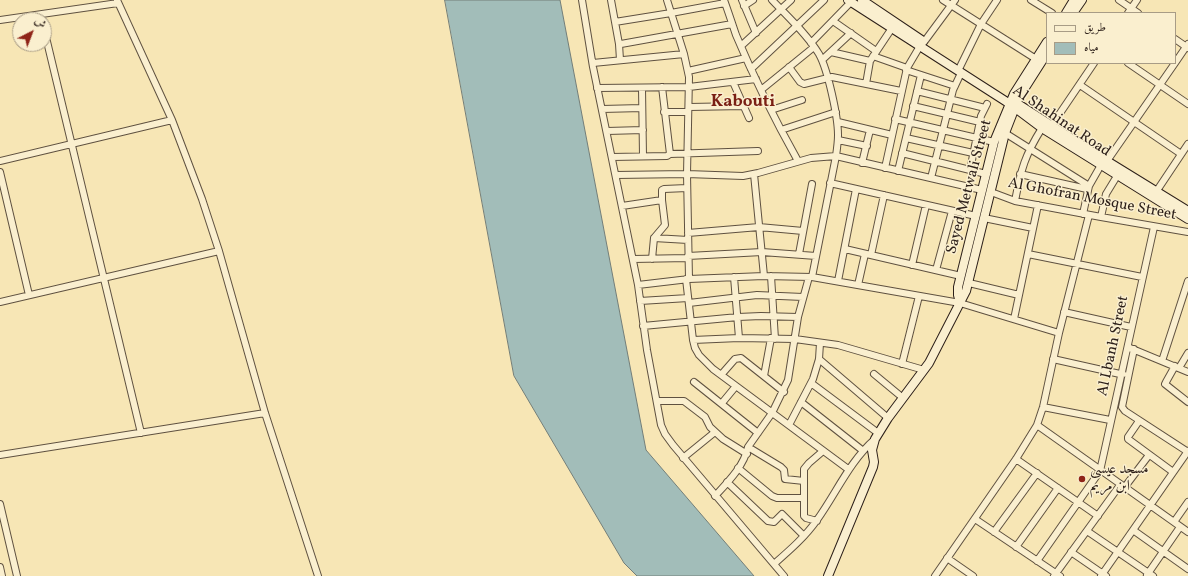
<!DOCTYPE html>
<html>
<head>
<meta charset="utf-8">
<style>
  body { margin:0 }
  #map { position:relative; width:1188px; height:576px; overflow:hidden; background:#f7e6b5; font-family:Vollkorn,Amiri,serif }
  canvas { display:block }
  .legend { position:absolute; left:1046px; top:12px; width:130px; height:52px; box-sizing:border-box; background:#faefcf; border:1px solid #a89c86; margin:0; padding:5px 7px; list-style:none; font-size:12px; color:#2c1f19 }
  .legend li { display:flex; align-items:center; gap:8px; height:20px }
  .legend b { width:20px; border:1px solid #a89c86 }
  .north { position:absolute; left:12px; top:12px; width:40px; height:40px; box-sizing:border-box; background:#faefcf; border:1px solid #a89c86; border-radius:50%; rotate:42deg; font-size:11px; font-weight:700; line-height:16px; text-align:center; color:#2c1f19 }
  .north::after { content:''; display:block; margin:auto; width:14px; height:18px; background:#8f2418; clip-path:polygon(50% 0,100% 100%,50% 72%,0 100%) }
</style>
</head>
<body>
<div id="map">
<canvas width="1188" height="576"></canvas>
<ul class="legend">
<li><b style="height:5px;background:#faefcf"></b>طريق</li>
<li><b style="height:11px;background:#a2bdb9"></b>مياه</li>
</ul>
<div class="north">ش</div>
</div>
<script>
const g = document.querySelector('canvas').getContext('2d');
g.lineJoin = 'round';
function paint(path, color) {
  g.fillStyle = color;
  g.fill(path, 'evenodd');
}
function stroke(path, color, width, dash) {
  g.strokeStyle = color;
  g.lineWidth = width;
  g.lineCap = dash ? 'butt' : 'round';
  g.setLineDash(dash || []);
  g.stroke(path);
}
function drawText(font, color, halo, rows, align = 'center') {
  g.font = font + ' Vollkorn,Amiri,serif';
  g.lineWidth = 3;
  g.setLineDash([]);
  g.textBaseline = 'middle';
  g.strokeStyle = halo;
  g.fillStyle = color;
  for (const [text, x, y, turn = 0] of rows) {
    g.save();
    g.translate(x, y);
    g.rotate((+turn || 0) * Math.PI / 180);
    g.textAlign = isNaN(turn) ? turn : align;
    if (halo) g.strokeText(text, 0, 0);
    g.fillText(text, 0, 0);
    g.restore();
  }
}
const water = new Path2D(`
  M445 0H560L646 450 754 576H637L624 563 514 376Z`);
paint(water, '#a2bdb9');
stroke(water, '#737e79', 1);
const street = new Path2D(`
  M117 0 172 120 202 199 219 251 265 413 318 576
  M582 0 593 67 638 285 647 350 661 425 665 434 673 445 784 576
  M611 0 619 44 620 60
  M667 0 684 54 689 77 687 174 689 279
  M724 0C728 11 732 23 736 35 754 78 775 120 798 161
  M742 0 756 33
  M772 0C788 17 807 34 819 54 828 70 838 117 838 135 838 142 837 149 836 156L812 277
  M943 0 1036 59
  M1031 0 1052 13
  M1119 0 1138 13
  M744 6 753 0
  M1128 13 1137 0
  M0 20 118 3
  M833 21 876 51
  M615 22 671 13 725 3
  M44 29 141 433
  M1175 39 1188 48
  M924 42 955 0
  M811 43 851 2
  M621 44 732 24
  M741 46 791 0
  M831 52 870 61
  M873 56 907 68
  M822 60 851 33
  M593 63 684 54
  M1128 63 1188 104
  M1175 63 1188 44
  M789 67 800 82 804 84 832 77 901 91
  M751 69 824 0
  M906 70 955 86
  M688 71 746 58
  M958 71 981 24 997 0
  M733 82 749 118
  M866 84 870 61 892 28
  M1080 85 1181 154
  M662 87 670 154
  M597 88 689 87 756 79
  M642 88 643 156
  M761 90 814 47
  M917 91 985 108
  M913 106 980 122
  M689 107 744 106
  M602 109 642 108
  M771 110 802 100
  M664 112H688
  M895 119 994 142
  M838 122 892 135
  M1052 125 1094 63
  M781 130 836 112
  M607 131 643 130
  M1005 133 1089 186
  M906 138 973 153
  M838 140 867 146
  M902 153 986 174
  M612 157 667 156 670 154 758 151
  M0 161 172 120
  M1107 161 1175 63
  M862 163 870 130
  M885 168 907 68 920 46
  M970 170 981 116 987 104
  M898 171 921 75
  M0 172 29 295
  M754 174 764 276
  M1020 174 1087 189
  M616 175 687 174 743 176 758 173 811 158 836 156 982 190
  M931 178 953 90 961 73
  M830 183 976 216
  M991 192 1015 201 1101 217 1188 232
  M1156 192 1188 144
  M1015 201C1021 169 1025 155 1042 128
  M622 206 662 200
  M1083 214 1089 186 1101 165
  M1101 217 1106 194 1117 176
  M984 218 1033 228
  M688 233 759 227 803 231
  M654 238 688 240
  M845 249 961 276
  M799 254 812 184
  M1028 254 1142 277
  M871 255 884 195
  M688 256 762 252 816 256
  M633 259 688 258
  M652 259 654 238 665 225 662 200V190L664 189 687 188
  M912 265 926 205
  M936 270 952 211
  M771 276 775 339
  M734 277 739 338
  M686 279 693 340 695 348 699 355 713 369 848 469
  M838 281 856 189
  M969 283 1019 295
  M638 285 689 279 764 276 812 277 960 303 1059 333
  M858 285 865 254
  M640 301 688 298
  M0 302 219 251
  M689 303 757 295 803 297
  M1064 312 1131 327
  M1014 319 1038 205
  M643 326 738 317 761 316 798 317
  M693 340 739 338 795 339 838 345 924 370
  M1130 348 1188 372
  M1134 349 1122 407 1125 411 1188 452
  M819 359 888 418
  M1053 359 1120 374H1123
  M1162 361 1188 281
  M902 364 919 296
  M1175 366 1166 382 1165 384 1188 402
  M1179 368 1188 353
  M874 374 903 398
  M721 375 735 359 741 358 784 392
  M764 376 771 338
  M694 382 758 433
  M811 383 878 433
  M657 401H684L705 417 710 427 723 439 747 454
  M801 402 862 450
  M722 403 736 386
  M1043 407 1110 420
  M1139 421 1128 437V439L1173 472
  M789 425 813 379 819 359 820 343
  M1037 425 1188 532
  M748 447 781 467 784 470 785 479 804 481
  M0 455 265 413
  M683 458 715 432
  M1016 459 1098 516
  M738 468 772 496 777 498H803
  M727 482 768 521 774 522 782 514 804 536
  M1124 488 1149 455
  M715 496C728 482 744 466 748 447L772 413 788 380 798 317 809 277
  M0 504 17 576
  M975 519 1060 576
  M817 521 806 518 804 516V469L809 463 823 451
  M1174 522 1188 502
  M1133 530 1188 569
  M1087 531 1153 576
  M994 532 1037 473
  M1016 547 1058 488
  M1071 552 1106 576
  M947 558 973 576
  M1037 561 1100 471 1154 227
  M774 564C790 550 805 537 817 520 837 492 849 462 875 439
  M0 567 2 576
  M1147 575 1180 527
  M935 576 1016 459 1037 425 1043 407 1059 333 1089 215
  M1054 576 1120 485
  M1101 576 1188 451`);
const secondary = new Path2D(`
  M848 0 1010 104 1042 128 1188 219
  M862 0 923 41
  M1066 13 1074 0
  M1073 13 1082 0
  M1018 104 1107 161 1188 211
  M960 303 958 295V287L994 142 1014 94 1047 42
  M828 576 873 467 874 462 872 450 875 439 888 418 929 363 966 291 1005 133 1019 97 1047 53`);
stroke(street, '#5f5140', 8);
stroke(secondary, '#2c1f19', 10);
stroke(street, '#faefcf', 6);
stroke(secondary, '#faefcf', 8);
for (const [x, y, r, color] of [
  [1082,479,4,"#8f2418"]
]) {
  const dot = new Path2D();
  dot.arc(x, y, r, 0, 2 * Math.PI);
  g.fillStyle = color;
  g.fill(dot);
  stroke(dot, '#faefcf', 1.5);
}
drawText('15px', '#2c1f19', '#faefcf', [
  ["Al Shahinat Road",1061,122,34],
  ["Sayed Metwali Street",970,187,-75],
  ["Al Ghofran Mosque Street",1092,200,11],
  ["Al Lbanh Street",1114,346,-78]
]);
drawText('15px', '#2c1f19', '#faefcf', [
  ["مسجد عيسى",1090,470],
  ["ابن مريم",1090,487]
], 'left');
drawText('bold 17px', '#7a1f14', '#faefcf', [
  ["Kabouti",743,103]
]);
</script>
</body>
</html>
